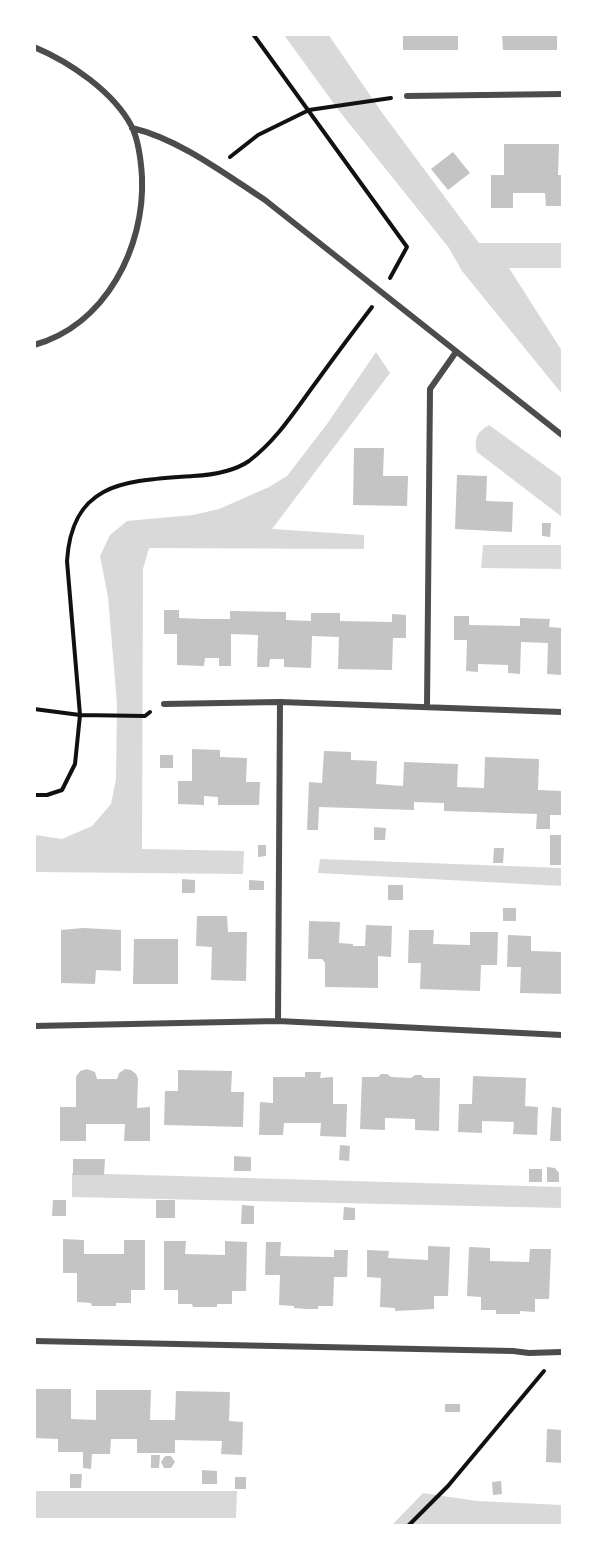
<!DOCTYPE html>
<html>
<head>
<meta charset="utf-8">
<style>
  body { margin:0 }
  #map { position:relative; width:597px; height:1560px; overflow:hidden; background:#fff; font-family:"Fira Sans Condensed",sans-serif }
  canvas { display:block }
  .frame { position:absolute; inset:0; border:36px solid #fff; pointer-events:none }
</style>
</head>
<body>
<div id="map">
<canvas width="597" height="1560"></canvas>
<div class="frame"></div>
</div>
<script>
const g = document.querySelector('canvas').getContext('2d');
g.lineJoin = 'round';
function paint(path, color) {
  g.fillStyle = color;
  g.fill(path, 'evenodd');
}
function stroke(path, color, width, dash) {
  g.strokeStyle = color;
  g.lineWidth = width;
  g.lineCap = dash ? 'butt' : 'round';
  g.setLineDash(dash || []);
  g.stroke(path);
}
paint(new Path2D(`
  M284 35H331L330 37 383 114 479 243H562V268H509L562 351V394L462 271 449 248 340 112Z
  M376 352 390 373 272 529 364 535V549L149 548 143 569 142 849 244 851 243 874 35 872V835L62 839 92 826 111 804 116 779 117 704 108 597 100 556 110 535 127 521 193 515 219 509 269 487 287 476 327 424Z
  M489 425 562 478V517L477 452C474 438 477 432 489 425Z
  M483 545H562V569L481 568Z
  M320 859 562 868V886L318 873Z
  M72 1173 562 1187V1208L72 1197Z
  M34 1491H237L236 1518H35Z
  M423 1493 477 1501 562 1505V1525L393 1524Z`), '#d9d9d9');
paint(new Path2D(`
  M403 34H458V50H403Z
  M502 34H557V50H503Z
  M504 144H559L558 175H562V206H546L545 193H513V208H491V175H504Z
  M453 152 470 173 448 190 431 169Z
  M354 448H384L383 476H408L407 506 353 505Z
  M457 475 487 476 486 501 513 502 512 532 455 529Z
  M542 523H551L550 537 542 536Z
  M164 610H179V618L204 619H230V611L286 612V620L311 621V613H340V621L392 622V614L406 615V638H393L392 670 338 669 339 637 312 636 311 668 284 667V659H270L269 667H257L258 635 231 634V666H219V658H205L204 666 177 665V634H164Z
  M454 616H469V625L520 626V618L550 619 549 627 562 628V675L547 674 548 643 521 642 520 674 508 673V665L478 664V672L466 671 467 640H454Z
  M192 749 220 750V757L247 758 246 782H260L259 805H218V797L204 796V805L178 804V781H192Z
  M324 751 351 752V760L377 761 376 784 403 786 404 762 458 764 457 787 484 788 485 757 539 759 538 790 562 791V815H550V829H536L537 814 444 811V803L414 802V810L319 807 318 830H307L309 782 322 783Z
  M160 755H173V768H160Z
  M374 827 386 828 385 840H374Z
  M550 835H561V865H550Z
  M258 845H266V856L258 857Z
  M494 848H504L503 863H493Z
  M182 879 195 880V893H182Z
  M249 880 264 881V890H249Z
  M388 885H403V900H388Z
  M503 908H516V921H503Z
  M197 916H227L228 932H247L246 981 211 980 212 947 196 946Z
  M309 921 340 922 339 943 353 944V946H365L366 925 392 926 391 957 378 956V988L325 987V963L322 959H308Z
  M83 928 121 930V971L96 970 95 984 61 983V930Z
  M409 930H434L433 944 470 945V932H498L497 965H481L480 991 420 989 421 963H408Z
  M508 935 531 936V951L562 952V994L520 993 521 967H507Z
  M134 939H178V984H133Z
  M87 1069 95 1072 97 1079H117L119 1073 125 1069 131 1070 136 1074 138 1079 137 1108 150 1107V1141H124L125 1124H86V1141H60V1107H76V1077L80 1071Z
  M178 1070 232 1071 231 1092H244L243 1127 164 1125 165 1091H178Z
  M305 1072H321L320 1078 333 1077V1104H347L346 1137 320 1136 321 1123H284L283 1135H259L260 1102 273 1103V1077H305Z
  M381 1074H387L391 1077 411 1078 415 1075H421L424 1078H440L439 1131 415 1130V1119L385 1118V1130L360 1129 362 1077H378Z
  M473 1076 526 1078 525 1106 538 1107 537 1135 513 1134 514 1122 482 1121V1133L458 1132 459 1104H472Z
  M552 1107 562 1108V1141H550Z
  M340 1145 350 1146 349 1161 339 1160Z
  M234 1156 251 1157V1171H234Z
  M73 1159H105L104 1175H73Z
  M547 1167 555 1168 559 1173V1182H547Z
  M529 1169H542V1182H529Z
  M53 1200H66V1216H52Z
  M156 1200H175V1218H156Z
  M242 1205 254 1206V1224H241Z
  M344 1207 355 1208V1220H343Z
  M63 1239 84 1240V1254H124V1240H145V1290H131V1303H116V1306H92L91 1303 77 1302V1273H63Z
  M164 1241H186L185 1254 225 1255V1241L247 1242 246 1291H232V1304H217V1307H193L192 1304H178V1290H164Z
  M266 1242H281L280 1256 334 1257V1250H348L347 1277H334L333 1306H318V1309H306L294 1308V1306L279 1305 280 1275H265Z
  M428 1246 450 1247 448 1296H434V1309L395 1311V1308L380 1307 381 1278 367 1277V1250L389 1251 388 1258 428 1260Z
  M469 1247 490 1248V1261L529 1262 530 1249H551L549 1299H535V1312L520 1311V1314H496V1310H481V1297L467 1296Z
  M34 1389H71V1419L96 1420V1390H151L150 1420H175L176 1391 230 1392 229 1421 243 1422 242 1455 221 1454 222 1441 175 1440V1453H137V1439H111L110 1454H92L91 1469 83 1468V1452H58V1439L34 1438Z
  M445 1404H460V1412H445Z
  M547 1429 562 1430V1463L546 1462Z
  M151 1455H160L159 1468H151Z
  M165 1456H171L175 1462 171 1468H164L161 1462Z
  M202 1470 217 1471V1484H202Z
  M70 1474H82L81 1488H70Z
  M235 1477H246V1489H235Z
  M501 1481 502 1494 493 1495 492 1482Z`), '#c4c4c4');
stroke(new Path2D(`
  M253 34 407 247 390 278
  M230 157 258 135 309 110 391 98
  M34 709 80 715 145 716 150 712
  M34 795H47L62 790 75 764 80 715 67 561C72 480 128 481 193 476 212 475 233 472 249 461 278 439 296 409 317 381 335 356 353 332 372 307
  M408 1526 448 1486 544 1371`), '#111', 4);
stroke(new Path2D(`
  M34 47C70 62 114 92 132 127 139 142 141 161 142 177 145 247 106 325 34 345
  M407 96 562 94
  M132 128C179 139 225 174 265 200L562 435
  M164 704 280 702 562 712
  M427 707 430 389 456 352
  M278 1021 280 702
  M34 1026 278 1021 562 1035
  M34 1341 513 1351 529 1353 562 1352`), '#4c4c4c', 6);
</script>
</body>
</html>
